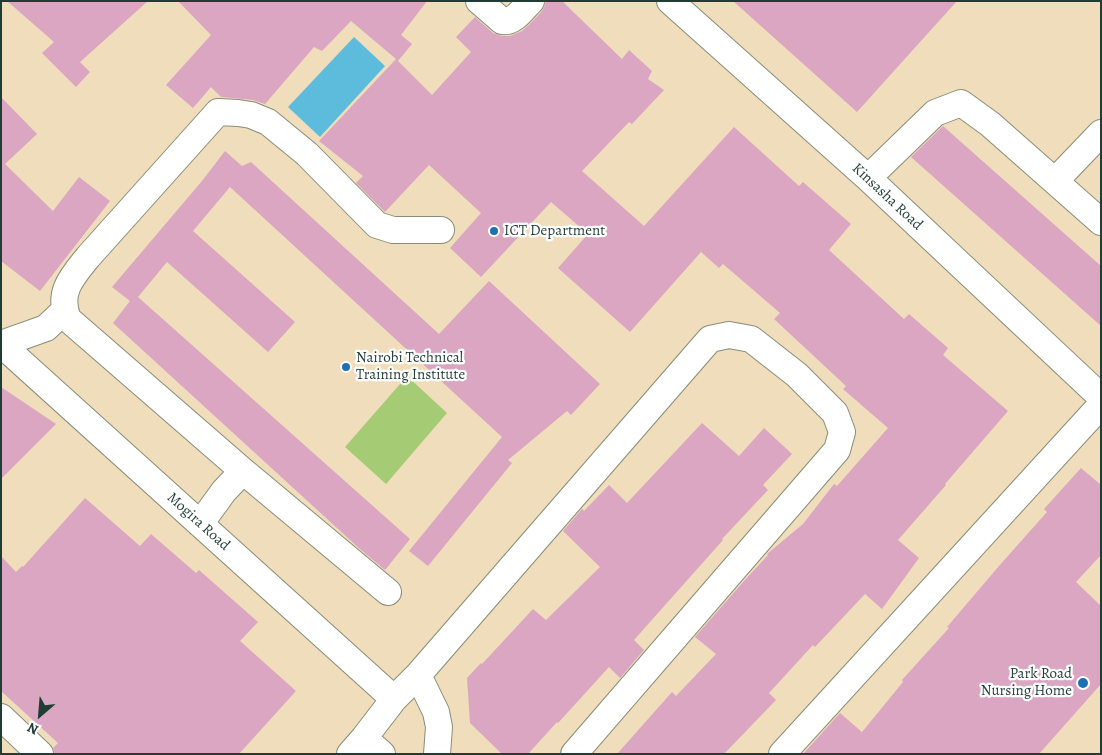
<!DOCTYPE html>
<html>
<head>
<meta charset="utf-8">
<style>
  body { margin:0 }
  #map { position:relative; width:1102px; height:755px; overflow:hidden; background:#f0ddbb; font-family:Alegreya,serif }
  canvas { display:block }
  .frame { position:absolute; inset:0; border:2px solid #1f3d34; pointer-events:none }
  .north { position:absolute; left:15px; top:690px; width:50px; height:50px; -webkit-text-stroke:4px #fff; paint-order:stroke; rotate:207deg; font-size:14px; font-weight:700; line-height:20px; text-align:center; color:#1f3d34 }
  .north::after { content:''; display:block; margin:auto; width:18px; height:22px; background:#1f3d34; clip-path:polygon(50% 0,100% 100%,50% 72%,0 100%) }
</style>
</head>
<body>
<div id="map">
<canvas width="1102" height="755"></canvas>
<div class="frame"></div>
<div class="north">N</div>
</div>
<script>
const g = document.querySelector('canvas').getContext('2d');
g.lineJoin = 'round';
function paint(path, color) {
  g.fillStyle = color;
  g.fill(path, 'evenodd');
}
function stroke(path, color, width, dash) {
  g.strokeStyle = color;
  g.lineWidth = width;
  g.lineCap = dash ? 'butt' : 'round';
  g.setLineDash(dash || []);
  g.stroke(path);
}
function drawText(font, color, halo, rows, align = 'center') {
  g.font = font + ' Alegreya,serif';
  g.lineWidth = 4.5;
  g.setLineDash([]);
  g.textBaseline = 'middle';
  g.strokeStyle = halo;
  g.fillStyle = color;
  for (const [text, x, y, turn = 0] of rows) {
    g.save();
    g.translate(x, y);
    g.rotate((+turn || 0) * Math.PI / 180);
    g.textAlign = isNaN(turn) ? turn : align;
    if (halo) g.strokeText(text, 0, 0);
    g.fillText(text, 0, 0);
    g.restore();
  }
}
paint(new Path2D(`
  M407 376 447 413 386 484 345 447Z`), '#a6cb75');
paint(new Path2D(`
  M354 37 385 66 320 137 288 107Z`), '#5dbcdb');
paint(new Path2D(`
  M7 1H148L80 62 90 72 76 87 42 53 54 42Z
  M178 1H427L401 35 412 44 398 61 432 95 471 52 456 37 475 17 493 33 502 36H510L522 31 532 22 542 11 545 5 546 1H562L622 59 629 50 652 71 648 79 664 90 632 124 629 122 582 171 644 226 734 127 799 186 803 182 851 224 829 250 904 319 909 314 948 348 943 355 1008 411 945 484 946 485 898 540 919 558 882 609 865 594 815 647 813 645 769 693 776 700 724 754H617L672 692 676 696 716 654 695 637 744 581 768 555 767 554 803 524 834 484 837 486 888 428 843 389 846 386 774 319 780 313 723 264 719 268 701 252 630 332 558 268 588 234 551 202 481 277 450 248 481 213 429 165 385 212 356 183 363 176 319 141 396 59 351 21 322 51 314 47 265 104 253 100 221 97 211 87 193 108 166 85 211 35Z
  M733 1H957L857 112Z
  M1 97 37 134 5 164 53 211 79 177 110 201 40 291 1 261Z
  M943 126 1101 266V326L911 157Z
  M225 151 242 166 251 162 439 334 489 281 600 384 571 415 567 411 508 460 512 463 428 566 409 551 502 437 230 187 193 231 295 322 268 352 167 262 138 297 410 539 385 570 361 550 113 323 130 301 112 287 202 181Z
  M1 387 56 424 1 479Z
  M702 423 739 456 764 428 792 454 763 485 768 490 722 539 723 540 634 640 644 650 620 678 609 667 558 723 557 722 528 754H502L470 723 467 678 481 663 482 664 533 609 546 620 600 567 563 531 582 509 584 511 609 485 627 503Z
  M1081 468 1101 485V555L1076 582 1101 606V684L1039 754H803L840 713 862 732 903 682 902 680 949 628 947 627 999 566 1047 512 1044 509Z
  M85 498 140 546 151 534 196 573 199 570 258 622 240 641 296 691 239 754H55L53 748 58 743 1 691V556L16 572 22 566 23 567Z`), '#daa6c2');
const minor = new Path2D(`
  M479 1 502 21C514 23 523 9 531 1
  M670 1 868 178 1101 397
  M868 178 935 113 961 103 990 124 1101 222
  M1055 181 1101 133
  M1 344 394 699
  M1 344 46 328 65 310
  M243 471 68 319C57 292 72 277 88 257L218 112 238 113 251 115 268 122 307 154 377 225 393 230H441
  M200 524 224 491 243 471 388 592
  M418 675 436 712 439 727 437 754
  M1 717 40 754
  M364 738 382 754
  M350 754 364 738 394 699 418 675 710 339 729 335 751 339 797 375 835 413 842 432 837 450 574 754
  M782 754 1101 405`);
stroke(minor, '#888d78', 28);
stroke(minor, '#fff', 26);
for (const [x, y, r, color] of [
  [494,231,5,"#1f6fb2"],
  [346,367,5,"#1f6fb2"],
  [1083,683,6,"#1f6fb2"]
]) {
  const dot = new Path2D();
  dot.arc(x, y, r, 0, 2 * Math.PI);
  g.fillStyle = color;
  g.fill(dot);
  stroke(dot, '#fff', 2);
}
drawText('15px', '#1f3d34', '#fff', [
  ["Kinsasha Road",887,197,43],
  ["Mogira Road",198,522,42]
]);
drawText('15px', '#1f3d34', '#fff', [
  ["ICT Department",504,231],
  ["Nairobi Technical",356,358],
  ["Training Institute",356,375],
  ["Park Road",1072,674,"right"],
  ["Nursing Home",1072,691,"right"]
], 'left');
</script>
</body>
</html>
